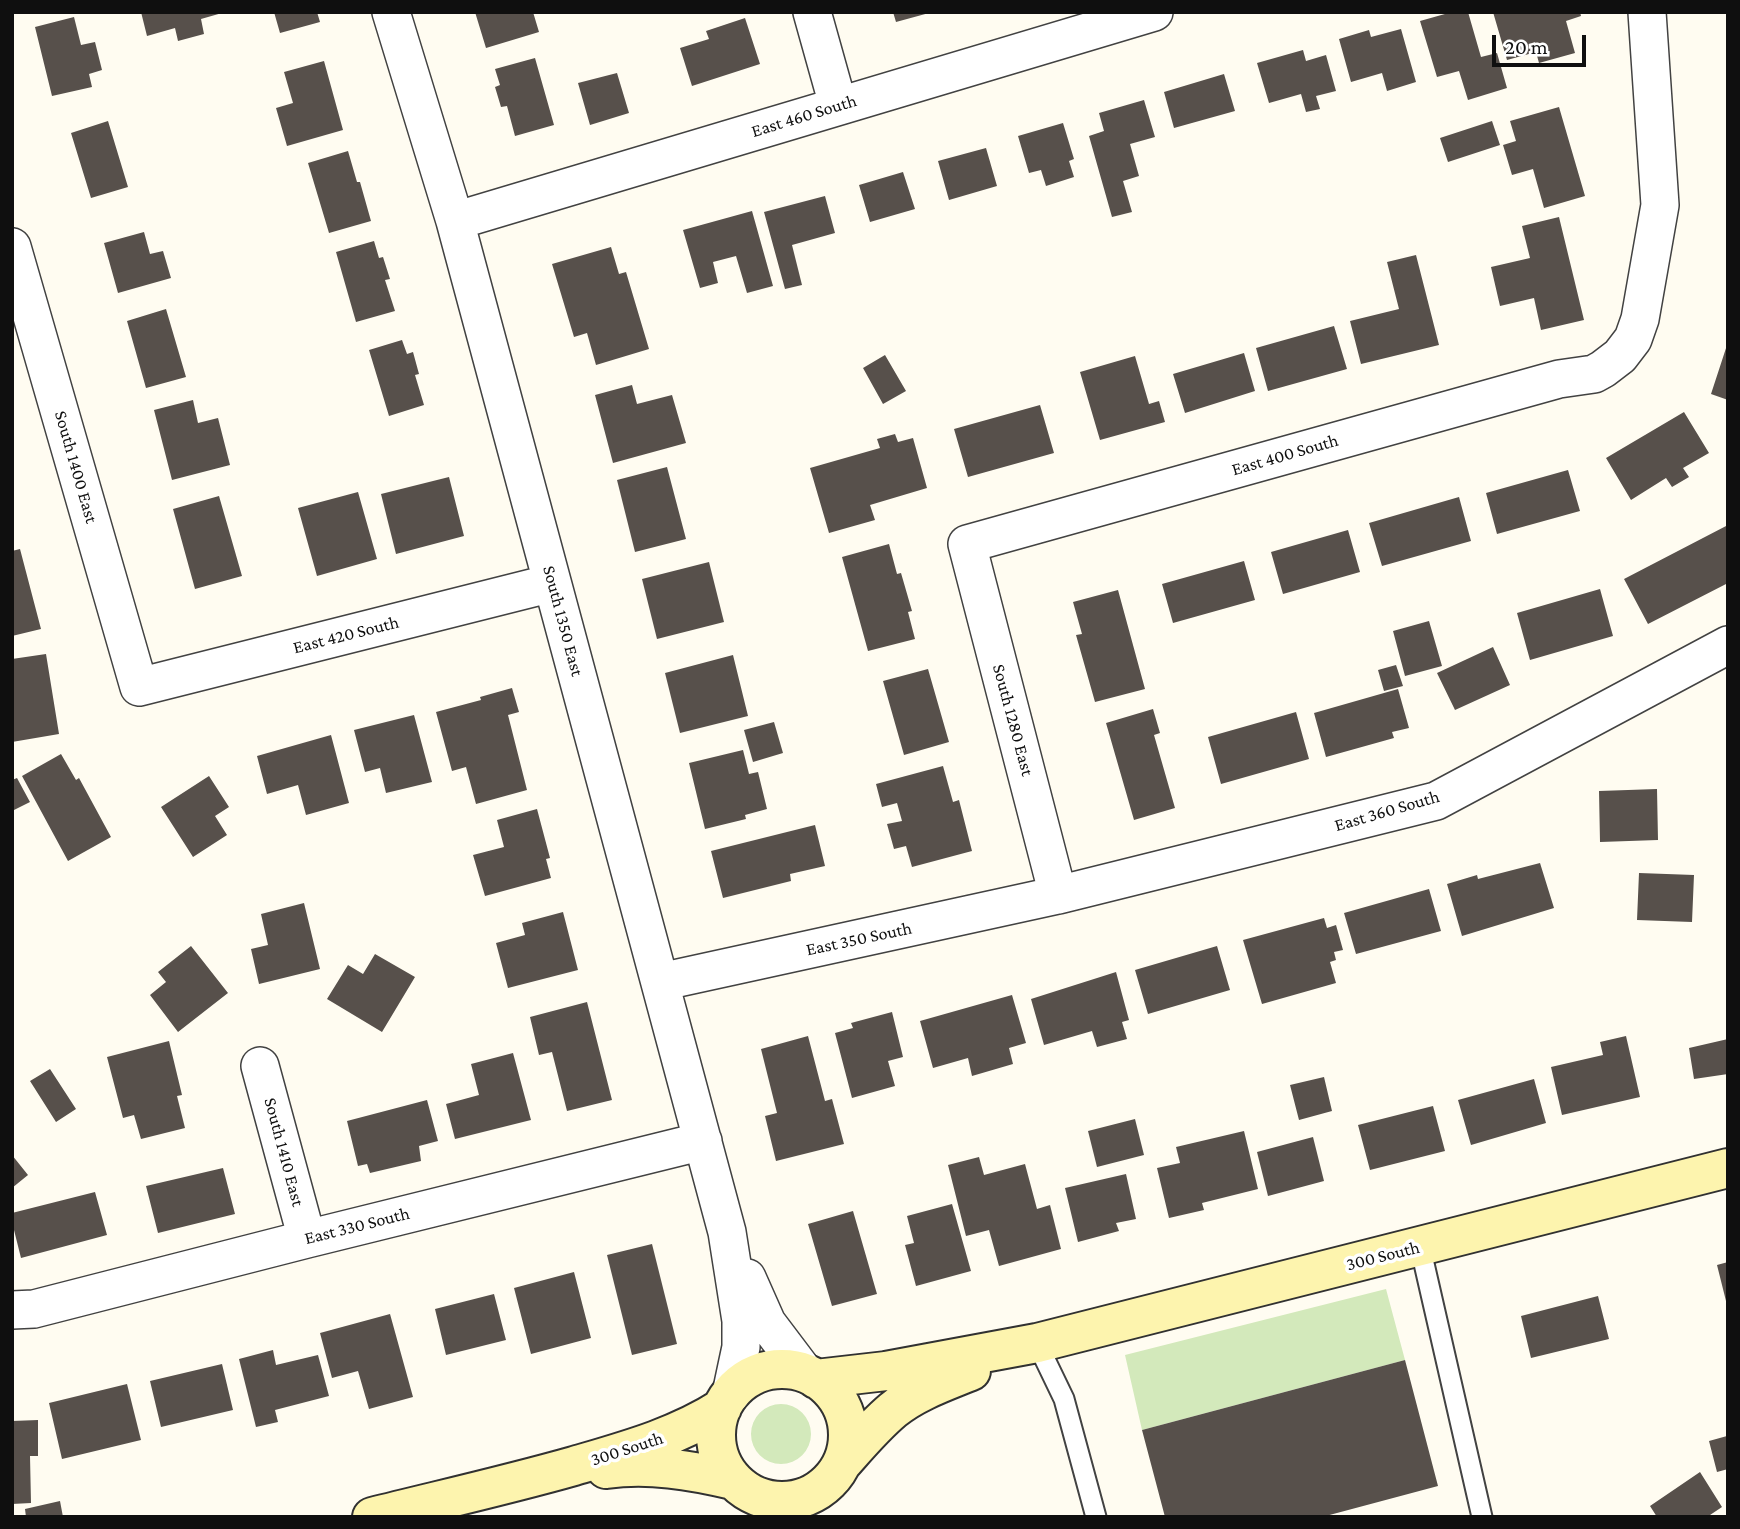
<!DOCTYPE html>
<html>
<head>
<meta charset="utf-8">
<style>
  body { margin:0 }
  #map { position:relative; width:1740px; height:1529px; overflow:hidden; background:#fffcf1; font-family:"Crimson Pro",serif }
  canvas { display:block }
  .frame { position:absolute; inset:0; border:14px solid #0f0f0f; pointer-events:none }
  .scale { position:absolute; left:1492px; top:35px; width:94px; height:32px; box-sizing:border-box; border:4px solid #0f0f0f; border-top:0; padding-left:9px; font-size:21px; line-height:24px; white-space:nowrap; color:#0f0f0f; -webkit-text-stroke:5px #fff; paint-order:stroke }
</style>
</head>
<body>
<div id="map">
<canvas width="1740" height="1529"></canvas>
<div class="frame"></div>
<div class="scale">20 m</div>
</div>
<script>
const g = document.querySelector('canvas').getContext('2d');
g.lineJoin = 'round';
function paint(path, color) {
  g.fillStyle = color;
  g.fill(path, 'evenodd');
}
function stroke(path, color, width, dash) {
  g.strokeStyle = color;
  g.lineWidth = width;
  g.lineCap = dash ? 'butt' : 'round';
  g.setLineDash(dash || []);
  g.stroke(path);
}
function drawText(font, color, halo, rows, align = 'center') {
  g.font = font + ' "Crimson Pro",serif';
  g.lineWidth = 7;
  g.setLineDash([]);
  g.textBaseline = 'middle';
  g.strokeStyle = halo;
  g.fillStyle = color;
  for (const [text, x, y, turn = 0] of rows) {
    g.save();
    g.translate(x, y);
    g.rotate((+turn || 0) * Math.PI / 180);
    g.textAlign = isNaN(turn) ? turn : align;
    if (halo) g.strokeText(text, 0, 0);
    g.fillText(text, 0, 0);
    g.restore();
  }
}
paint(new Path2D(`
  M1386 1289 1405 1360 1142 1430 1125 1355Z
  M751 1434a30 30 0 1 1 60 0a30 30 0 1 1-60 0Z`), '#d3e9bb');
paint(new Path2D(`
  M141 12H222V13L201 19 204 34 178 41 175 28 147 36Z
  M274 12H317L320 22 280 33Z
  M475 12H533L539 32 486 48Z
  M893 12H928L929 13 896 22Z
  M1452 12H1468L1481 57 1497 53 1507 88 1468 100 1459 71 1437 77 1420 21Z
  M1493 12H1580L1581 16 1566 21 1575 53 1539 63 1536 52 1507 60Z
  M74 17 81 45 95 42 102 70 89 74 92 87 52 96 35 27Z
  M745 18 760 64 692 86 680 48 709 39 706 31Z
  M1401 29 1416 82 1387 91 1382 73 1351 82 1339 39 1369 30 1371 37Z
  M1303 50 1306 61 1326 55 1336 91 1316 96 1320 109 1306 112 1301 94 1269 103 1257 63Z
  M535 58 554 125 515 136 507 106 501 107 495 87 500 85 495 69Z
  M324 61 343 130 287 146 276 108 293 103 284 72Z
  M617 73 629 113 590 125 578 83Z
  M1224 74 1235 111 1174 128 1164 92Z
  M1144 100 1155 137 1130 144 1139 176 1123 181 1132 212 1112 217 1089 136 1104 131 1099 113Z
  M1559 107 1585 196 1544 208 1533 169 1512 175 1503 145 1516 141 1510 121Z
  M108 121 128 187 91 198 71 133Z
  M1492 121 1500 145 1448 162 1440 138Z
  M1063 123 1074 159 1069 161 1074 177 1046 186 1041 170 1029 173 1018 136Z
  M986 148 997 186 949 200 938 161Z
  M348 151 357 182H360L371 221 329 233 308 163Z
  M903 172 915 209 870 222 859 185Z
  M825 196 835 233 792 245 802 285 785 289 764 212Z
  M752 211 773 286 747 293 736 256 713 262 718 283 700 288 683 230Z
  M1559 217 1584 320 1541 330 1534 298 1500 306 1491 267 1530 258 1522 226Z
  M144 232 150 254 163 251 171 278 118 293 104 243Z
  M374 241 379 258 383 257 390 279 385 280 395 311 356 322 336 252Z
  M611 247 619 274 626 272 649 349 596 365 587 333 574 337 552 264Z
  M1416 255 1439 345 1361 364 1350 321 1399 309 1387 262Z
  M166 309 186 377 146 388 127 321Z
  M1334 326 1347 369 1268 391 1256 348Z
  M402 340 407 354 413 352 419 374 415 375 424 405 389 416 369 350Z
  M1728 342V400L1711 394Z
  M1244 353 1255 391 1185 413 1173 374Z
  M885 355 906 391 883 404 863 368Z
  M1135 356 1149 404 1159 401 1165 422 1100 440 1080 372Z
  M632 385 637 404 672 395 686 443 613 463 595 395Z
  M193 400 198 423 218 418 230 465 172 480 154 410Z
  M1040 405 1054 453 968 477 954 429Z
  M1684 412 1709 453 1683 468 1689 477 1672 487 1666 478 1631 500 1606 458Z
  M895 434 898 442 913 438 927 488 870 505 875 520 829 533 810 468 880 448 877 439Z
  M667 467 686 539 635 552 617 480Z
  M1568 470 1580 511 1497 534 1486 493Z
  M449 477 464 536 396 554 381 494Z
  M358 492 377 559 317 576 298 508Z
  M219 496 242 576 195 589 173 509Z
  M1459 497 1471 541 1382 566 1369 523Z
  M1728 525V583L1648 624 1624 579Z
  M1348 530 1360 572 1283 594 1271 552Z
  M889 544 897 574 901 573 912 611 908 612 915 639 868 651 842 557Z
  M20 549 41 629 12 636V551Z
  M1244 561 1255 600 1173 623 1162 584Z
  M709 562 724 622 657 639 642 579Z
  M1600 589 1613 636 1530 660 1517 613Z
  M1118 590 1145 689 1095 702 1076 635 1082 634 1073 602Z
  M1429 621 1442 666 1405 676 1393 631Z
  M1493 647 1510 685 1455 710 1437 673Z
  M46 654 59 734 12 742V659Z
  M733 655 748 716 680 733 665 673Z
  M1396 665 1403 686 1384 691 1378 670Z
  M928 669 949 742 904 755 883 681Z
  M512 688 519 712 508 715 527 790 476 804 466 767 452 771 436 712 481 700 480 697Z
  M1398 689 1409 728 1392 732 1394 738 1326 757 1314 713Z
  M1153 709 1160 733 1154 735 1175 808 1134 820 1106 723Z
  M1296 712 1309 759 1221 784 1208 737Z
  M414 715 432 782 386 793 380 768 365 772 354 730Z
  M774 722 783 753 753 762 744 730Z
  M331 735 349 803 306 815 298 785 267 794 257 756Z
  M743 750 749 774 758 772 767 809 745 815 746 819 705 829 689 763Z
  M61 754 76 780 79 778 111 837 68 861 22 776Z
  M943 766 953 802 959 800 972 851 912 867 906 846 894 849 887 824 902 821 897 803 882 807 876 784Z
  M209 776 229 807 215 816 227 835 193 857 161 807Z
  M17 778 30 802 12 811V780Z
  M1657 789 1658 840 1600 842 1599 791Z
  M537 809 550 858 546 859 551 878 485 896 473 855 504 847 497 820Z
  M815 825 825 866 790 874 791 881 723 898 711 851Z
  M1540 863 1554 908 1462 936 1447 884 1477 875 1478 879Z
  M1639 873 1694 875 1692 922 1637 920Z
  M1429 889 1441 931 1356 954 1344 913Z
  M304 903 320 969 259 984 251 949 268 945 261 914Z
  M563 912 578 970 508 988 496 943 525 935 522 923Z
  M1324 918 1327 928 1336 925 1343 950 1334 952 1336 960 1330 962 1336 983 1262 1004 1243 940Z
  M191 946 228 993 178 1032 150 995 166 982 158 972Z
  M1217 946 1230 990 1148 1014 1135 970Z
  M375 954 415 977 382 1032 327 999 348 965 363 974Z
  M1116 972 1129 1020 1122 1022 1127 1039 1097 1047 1092 1031 1044 1045 1031 999Z
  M1012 995 1026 1043 1009 1048 1013 1064 972 1076 968 1058 933 1068 920 1021Z
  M587 1002 612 1100 567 1111 552 1052 539 1055 530 1017Z
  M892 1012 903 1057 888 1061 895 1086 852 1098 835 1033 853 1028 851 1023Z
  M808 1036 825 1101 832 1099 844 1144 776 1161 765 1116 777 1113 761 1049Z
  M1626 1036 1640 1097 1562 1115 1551 1067 1603 1055 1600 1042Z
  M1728 1039V1074L1694 1079 1689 1048Z
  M169 1041 182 1095 177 1096 185 1128 141 1139 134 1115 123 1118 107 1057Z
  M513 1053 531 1120 455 1139 446 1104 479 1095 471 1064Z
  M50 1069 76 1109 56 1122 30 1081Z
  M1324 1077 1332 1111 1299 1120 1290 1085Z
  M1534 1079 1546 1123 1471 1145 1458 1100Z
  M427 1100 438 1141 419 1146 421 1161 370 1173 367 1164 358 1166 347 1121Z
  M1433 1106 1445 1151 1370 1170 1358 1125Z
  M1135 1119 1144 1155 1097 1167 1088 1131Z
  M1244 1131 1258 1189 1202 1203 1204 1210 1169 1218 1157 1168 1180 1163 1176 1147Z
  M1313 1137 1324 1181 1268 1196 1257 1152Z
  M12 1155 28 1175 12 1188Z
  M979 1157 984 1175 1025 1164 1037 1209 1050 1205 1061 1249 999 1266 989 1230 966 1236 948 1165Z
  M223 1168 235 1214 158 1233 146 1186Z
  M1126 1174 1136 1219 1116 1223 1119 1231 1078 1242 1065 1188Z
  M95 1192 107 1235 21 1258 12 1222V1213Z
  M952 1204 971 1271 916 1286 905 1245 914 1243 907 1216Z
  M853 1211 877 1294 832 1306 808 1224Z
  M652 1244 677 1344 632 1355 607 1255Z
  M1728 1262V1305H1727L1717 1265Z
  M574 1272 591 1338 531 1354 514 1288Z
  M494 1294 506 1340 446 1355 435 1309Z
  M1598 1296 1609 1339 1531 1358 1521 1316Z
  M390 1314 413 1397 369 1409 358 1371 332 1378 320 1333Z
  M273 1350 276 1365 318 1355 329 1396 275 1410 278 1422 256 1427 239 1359Z
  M1405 1360 1438 1486 1322 1517H1165L1142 1430Z
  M222 1364 233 1410 161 1427 150 1381Z
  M127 1384 141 1440 62 1459 49 1403Z
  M38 1420V1456H30L31 1503 12 1504V1421Z
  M1727 1436 1728 1469 1717 1472 1709 1441Z
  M1700 1472 1722 1507 1707 1517H1657L1650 1506Z
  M60 1501 63 1517H26L25 1509Z`), '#57504b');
const lane = new Path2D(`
  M1420 1246 1482 1517
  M1037 1343 1064 1399 1096 1517`);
const street = new Path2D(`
  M391 12 455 221 727 1232 741 1321V1347L731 1394
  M812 12 838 105
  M455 221 1154 12
  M12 247 139 687 552 583
  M1058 895 967 544 1559 379 1594 374 1603 369 1620 356 1633 339 1640 319 1660 205 1647 12
  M660 982 1058 895 1436 801 1728 645
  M260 1066 307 1239
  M747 1278 767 1323 804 1372
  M12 1310 34 1309 307 1239 703 1141`);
const secondary = new Path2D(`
  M716 1435a66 66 0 1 1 132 0a66 66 0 1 1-132 0Z
  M816 1379 886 1371 1037 1343 1728 1168
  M843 1462C859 1444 874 1426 893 1410 915 1392 944 1382 971 1371
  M606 1469C648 1463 691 1470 733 1480
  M372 1517C440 1500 507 1485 574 1466 625 1451 677 1437 722 1408`);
stroke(lane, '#424242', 23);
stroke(street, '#424242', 40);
stroke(secondary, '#313131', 42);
stroke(lane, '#fff', 19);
stroke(street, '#fff', 37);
stroke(secondary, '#fdf4ae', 38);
drawText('18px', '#0f0f0f', '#fff', [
  ["East 460 South",804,116,-17],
  ["East 400 South",1285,455,-16],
  ["South 1400 East",76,467,74],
  ["South 1350 East",563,621,75],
  ["East 420 South",346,635,-14],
  ["South 1280 East",1013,720,75],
  ["East 360 South",1387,811,-16],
  ["East 350 South",859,939,-12],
  ["South 1410 East",284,1152,75],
  ["East 330 South",357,1226,-14],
  ["300 South",1383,1256,-14],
  ["300 South",627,1449,-18]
]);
</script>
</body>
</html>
